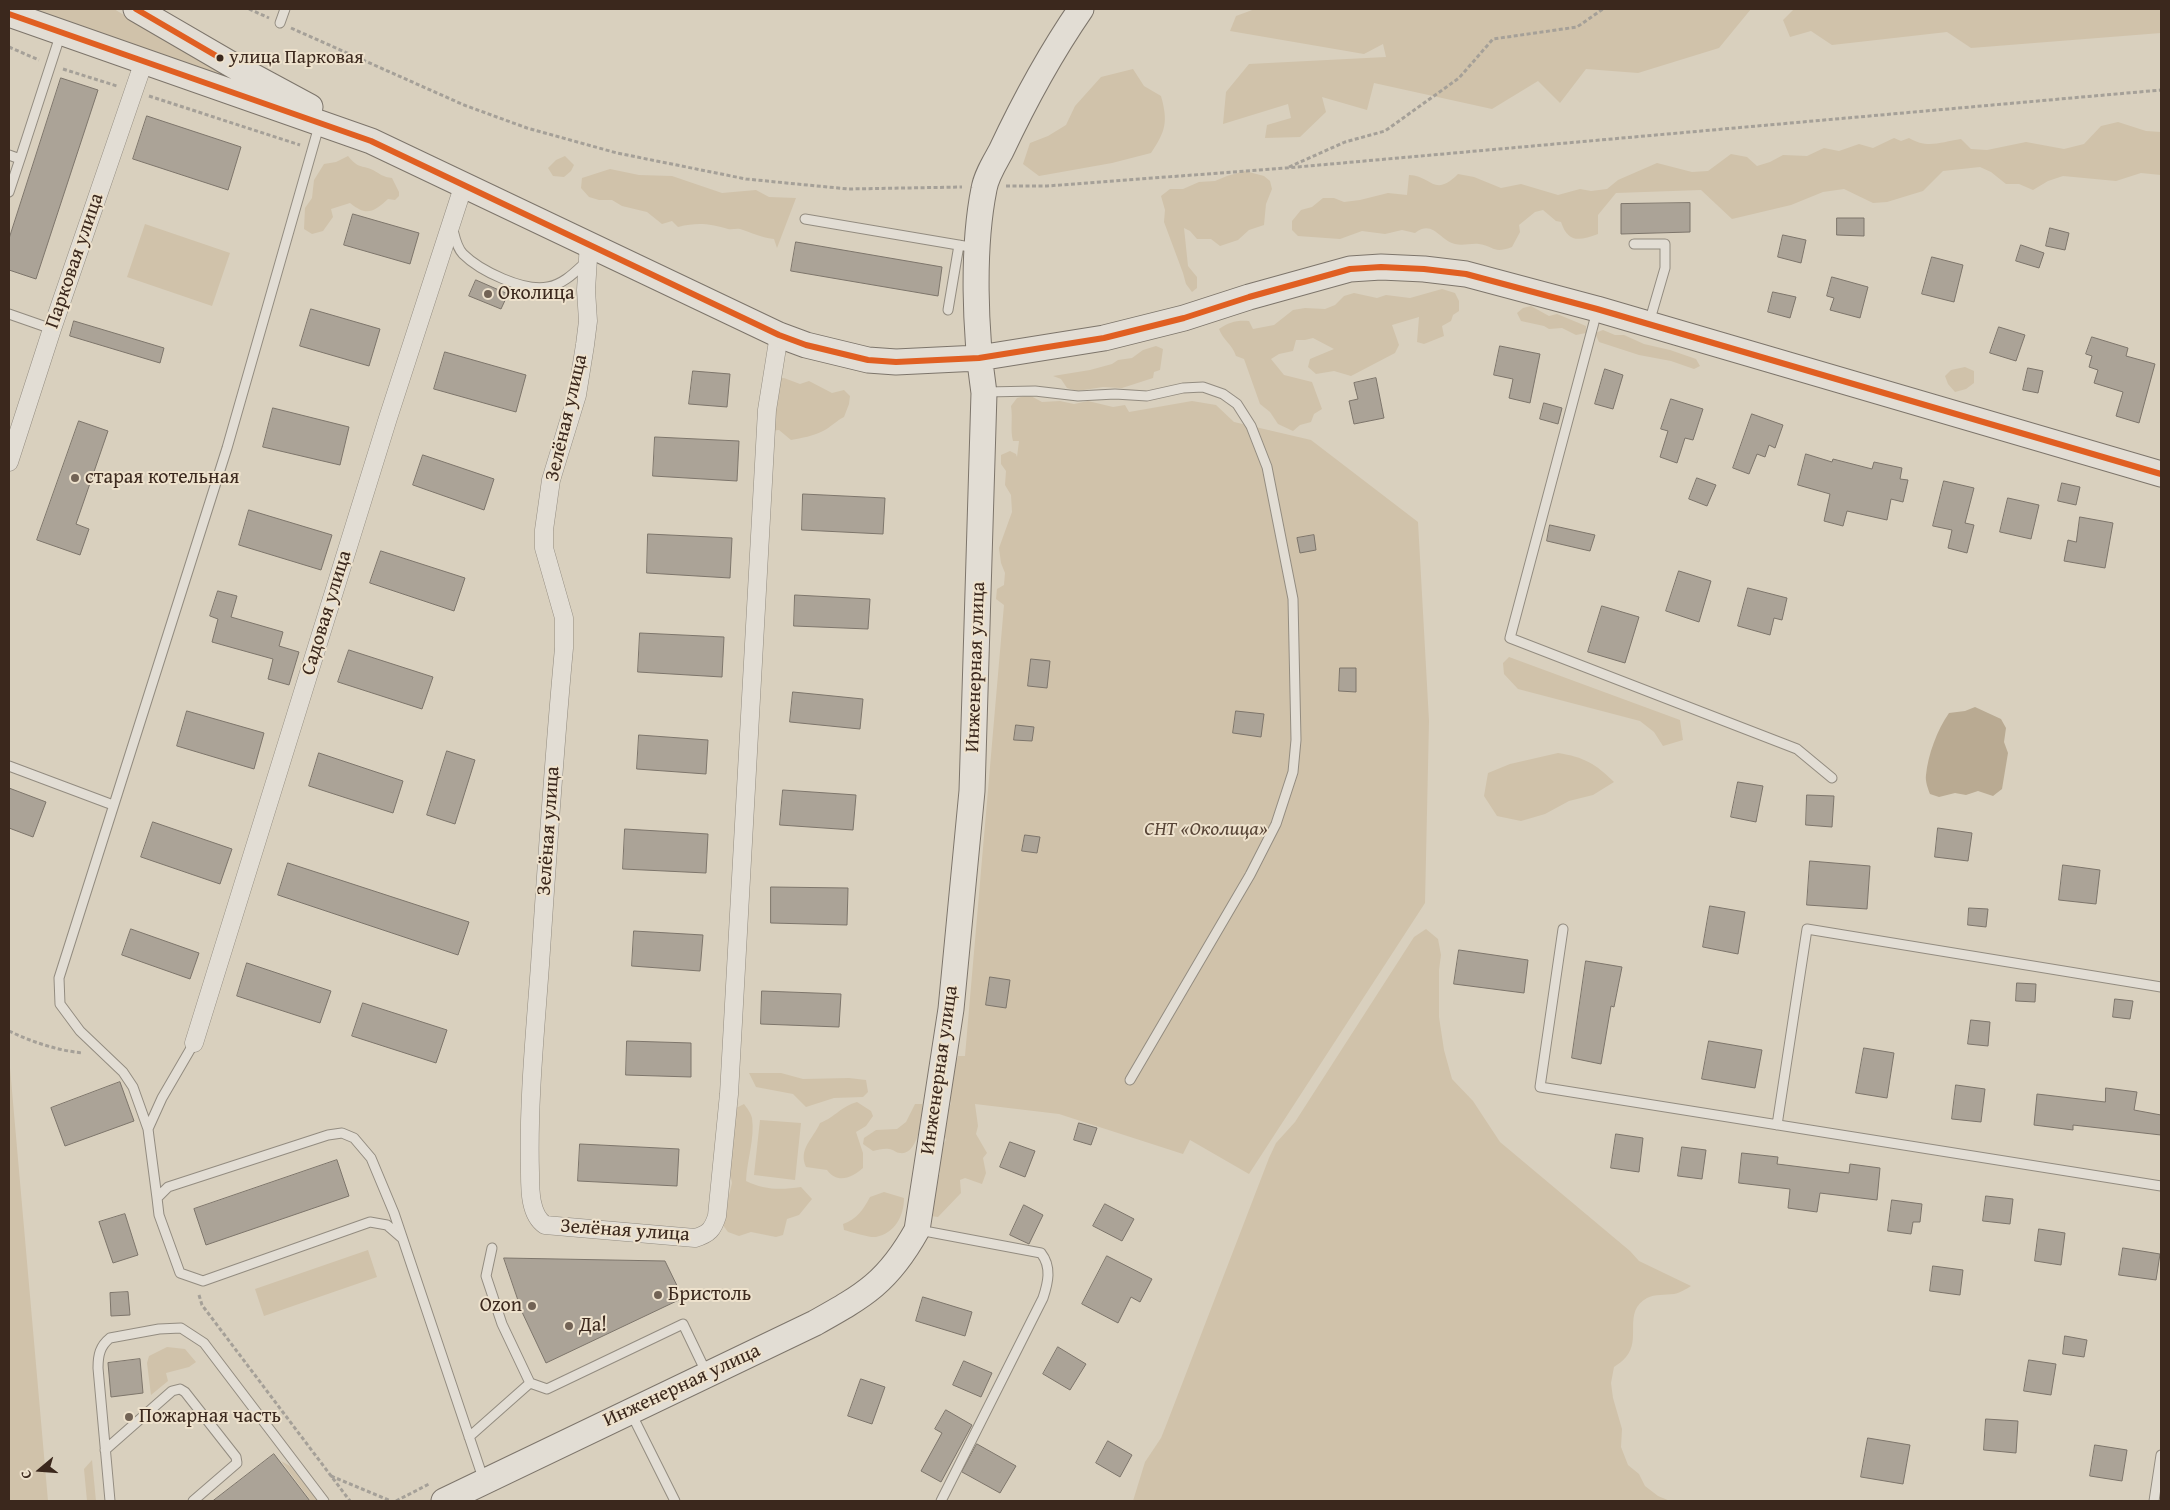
<!DOCTYPE html>
<html>
<head>
<meta charset="utf-8">
<style>
  body { margin:0 }
  #map { position:relative; width:2170px; height:1510px; overflow:hidden; background:#d9d0be; font-family:"Gentium Book Plus",serif }
  canvas { display:block }
  .frame { position:absolute; inset:0; border:10px solid #3b281d; pointer-events:none }
  .north { position:absolute; left:15px; top:1445px; width:50px; height:50px; -webkit-text-stroke:4px #eee2cd; paint-order:stroke; rotate:252deg; font-size:14px; font-weight:700; line-height:20px; text-align:center; color:#3b281d }
  .north::after { content:''; display:block; margin:auto; width:18px; height:22px; background:#3b281d; clip-path:polygon(50% 0,100% 100%,50% 72%,0 100%) }
</style>
</head>
<body>
<div id="map">
<canvas width="2170" height="1510"></canvas>
<div class="frame"></div>
<div class="north">С</div>
</div>
<script>
const g = document.querySelector('canvas').getContext('2d');
g.lineJoin = 'round';
function paint(path, color) {
  g.fillStyle = color;
  g.fill(path, 'evenodd');
}
function stroke(path, color, width, dash) {
  g.strokeStyle = color;
  g.lineWidth = width;
  g.lineCap = dash ? 'butt' : 'round';
  g.setLineDash(dash || []);
  g.stroke(path);
}
function drawText(font, color, halo, rows, align = 'center') {
  g.font = font + ' "Gentium Book Plus",serif';
  g.lineWidth = 4;
  g.setLineDash([]);
  g.textBaseline = 'middle';
  g.strokeStyle = halo;
  g.fillStyle = color;
  for (const [text, x, y, turn = 0] of rows) {
    g.save();
    g.translate(x, y);
    g.rotate((+turn || 0) * Math.PI / 180);
    g.textAlign = isNaN(turn) ? turn : align;
    if (halo) g.strokeText(text, 0, 0);
    g.fillText(text, 0, 0);
    g.restore();
  }
}
paint(new Path2D(`
  M27 9H114L204 63 243 83Z
  M1255 9H1751L1719 48 1638 73 1586 69 1560 103 1538 81 1492 109 1374 83 1367 110 1322 97 1326 112 1300 137 1265 138 1267 125 1291 118 1288 104 1223 124 1226 92 1249 64 1386 57 1383 44 1364 54 1230 31 1236 16Z
  M1794 9H2161V33L1971 48 1947 32 1832 45 1811 31 1790 37 1783 20Z
  M1133 69 1144 86 1161 96C1168 121 1166 131 1151 153L1112 163 1039 176 1023 164 1030 143 1048 136 1066 125 1075 106 1101 77Z
  M2118 122 2146 131 2161 132V175L2141 173 2116 181 2063 176 2048 181 2033 190 2019 184H2006L1991 172 1980 167 1943 171 1923 191 1887 202 1873 203 1844 189 1823 192 1791 205 1732 219 1701 190 1616 193 1598 215V234C1579 241 1568 243 1561 222L1556 221 1543 210 1535 212 1519 225 1520 232 1512 247C1493 254 1496 247 1479 244 1471 243 1463 246 1455 244 1439 240 1433 219 1415 233L1402 230 1385 234 1362 231 1340 239 1298 236 1292 230V221L1301 210 1312 207 1323 198H1334L1344 202 1360 200 1388 193 1407 195 1409 175C1432 176 1434 198 1458 174L1474 177 1501 188 1521 184 1558 195 1580 189 1591 191 1607 189 1618 180 1657 163 1692 172 1708 171 1731 154 1747 157 1757 166 1770 162 1783 155 1807 156 1824 148 1839 151 1859 144 1873 148 1894 138 1901 141 1909 138C1927 149 1941 142 1961 139L1971 149 1987 150 2026 142 2064 149 2084 144 2101 126Z
  M348 156C360 170 360 164 373 170 380 174 383 177 392 178L399 192V196L395 200 388 199C373 213 366 216 350 203L331 209 333 217 323 231 312 234 304 229 305 208 312 198 314 180 324 164 336 162Z
  M565 156 574 165 571 171 564 177 553 176 548 168 556 160Z
  M610 169 639 175 672 176 722 193 756 190 769 197 796 198 777 248 774 239C759 237 753 233 740 229 736 228 732 230 728 229 709 224 699 222 678 227L672 221 662 224 647 212 622 206 612 200H599L589 197 581 188 582 178Z
  M1245 171 1264 176 1270 181 1272 189 1266 204 1264 225 1249 230 1238 240 1220 246 1211 239H1197L1190 231 1184 228 1188 266 1197 277V288L1192 292 1186 284 1183 273 1164 222 1165 210 1161 196 1170 189H1183L1199 182 1215 181 1227 176Z
  M145 224 230 253 212 306 127 277Z
  M1442 289 1455 293 1459 301V311L1453 315 1451 321 1442 326 1444 336 1424 344 1417 342 1419 317 1392 325 1399 345 1395 353 1351 376 1334 371 1316 374 1308 367 1310 359 1334 349 1313 338 1305 340H1296L1293 351 1279 354 1271 359 1284 375 1312 382 1322 409 1314 414 1311 422 1300 425 1293 431 1278 424 1270 412 1260 404 1244 359 1236 356C1232 344 1223 340 1219 329 1229 322 1237 320 1249 321L1253 329 1274 325 1293 310 1305 308 1325 309 1335 305 1344 296 1354 293 1377 298 1386 295 1410 298Z
  M1531 306 1549 316 1557 314 1586 326V333L1576 335 1562 328 1549 329 1544 326 1521 321 1517 313 1523 308Z
  M1603 330 1615 335H1624L1644 344 1670 350 1696 359 1700 366 1694 369 1671 361 1639 355 1599 342 1595 333Z
  M1156 346 1163 349 1160 370 1154 372 1153 378 1122 388 1103 387 1077 391 1067 388 1061 379 1053 376 1090 370 1112 364 1118 360 1132 358 1143 350Z
  M1965 367 1974 371V383L1966 389 1955 392 1948 384 1945 376 1951 370Z
  M784 378 800 384 809 381 832 393 844 390 850 396 849 404 844 417C836 421 831 427 823 431 813 436 802 438 791 440L779 430 768 431 771 379Z
  M1029 395 1042 402 1060 401 1074 404 1088 401 1113 407 1125 405 1129 412 1192 401 1216 405 1234 422 1311 440 1418 522 1429 721 1425 903 1249 1174 1190 1140 1183 1154 1059 1114 975 1104 978 1126 976 1134 987 1153 983 1158 986 1173 982 1184 965 1178 960 1180 961 1193 938 1217 931 1216 933 1184 940 1174 938 1152 946 1140 942 1128 951 1103 947 1091 958 1056H965L1004 605 996 599 997 589 1004 585 1005 573 1001 563 999 548 1012 512 1011 495 1005 485 1006 471 1001 464V455L1010 451 1016 454 1017 457 1019 441H1013C1010 430 1013 419 1011 406L1017 398Z
  M1509 657 1680 720 1683 740 1663 746 1654 732 1640 721 1518 689 1504 674 1503 663Z
  M1558 753C1584 757 1596 764 1614 782L1593 795 1569 801 1545 814 1521 821 1497 816 1484 796 1488 773 1510 764Z
  M1426 929 1438 939 1441 955 1439 970V1017L1444 1050 1452 1079 1473 1101 1500 1142 1630 1251 1639 1261 1691 1286C1686 1289 1680 1293 1674 1294 1665 1295 1655 1294 1647 1298 1622 1312 1642 1339 1626 1357 1623 1361 1618 1364 1614 1367L1611 1383 1613 1398 1622 1429 1621 1447 1628 1465 1639 1474 1645 1486 1658 1496 1670 1501H1133L1145 1462 1161 1438 1167 1423 1269 1158 1276 1143 1295 1122 1414 937Z
  M9 1066 10 1068 48 1501H9Z
  M749 1073H781L803 1079 849 1078 866 1080 868 1092 863 1097 834 1098 806 1107 793 1094 756 1087Z
  M857 1102 871 1111 873 1116 866 1126 856 1132 863 1153V1168C852 1178 837 1184 827 1170L806 1167C798 1149 813 1139 820 1123 837 1116 840 1107 857 1102Z
  M744 1104C747 1108 751 1113 752 1118 755 1138 747 1160 746 1181 764 1190 781 1190 801 1187L812 1199 799 1215 787 1219 783 1235 776 1237 751 1232 739 1236 728 1232 722 1224 732 1183 729 1168 734 1109Z
  M915 1104H922C923 1117 918 1156 900 1153 896 1153 893 1149 889 1149 884 1148 878 1150 873 1151L863 1144 864 1138 876 1130 897 1129 906 1122Z
  M760 1120 801 1123 795 1180 754 1175Z
  M884 1192 904 1198C904 1216 895 1233 876 1237 870 1238 851 1232 844 1230L843 1224C857 1219 863 1210 870 1197Z
  M368 1250 377 1277 264 1316 255 1289Z
  M167 1347 185 1349 196 1362 189 1367 166 1373 168 1381 151 1395 147 1363 149 1356Z
  M92 1460 96 1501H87L84 1469Z
  M281 1461 290 1466 318 1501H311Z`), '#d0c2aa');
paint(new Path2D(`
  M1975 707 2001 719 2006 728 2004 742 2008 753 2002 789 1993 796 1978 791 1966 795 1955 793 1939 797 1930 794C1928 789 1925 781 1926 775 1928 755 1937 730 1949 713L1965 711Z`), '#b9aa92');
const building = new Path2D(`
  M61 78 98 90 36 279 9 270V239Z
  M147 116 241 147 228 190 133 159Z
  M1690 203V232L1621 234V204Z
  M353 214 419 233 410 264 344 245Z
  M1837 218H1864V236L1837 235Z
  M2050 228 2069 233 2065 250 2046 246Z
  M1783 235 1806 240 1801 263 1778 257Z
  M796 242 942 267 938 296 791 271Z
  M2021 245 2044 253 2039 268 2016 261Z
  M1932 257 1963 265 1954 302 1922 294Z
  M1832 277 1868 287 1860 318 1830 310 1834 298 1827 296Z
  M476 280 508 294 501 309 469 296Z
  M1773 292 1796 297 1790 318 1768 312Z
  M311 309 380 329 369 366 300 346Z
  M74 321 164 348 160 363 70 336Z
  M1999 327 2025 335 2016 361 1990 353Z
  M2092 337 2128 348 2126 356 2155 364 2139 423 2116 416 2123 392 2094 383 2098 370 2089 367 2092 356 2086 354Z
  M1500 346 1540 354 1530 403 1509 398 1513 379 1494 375Z
  M445 352 526 375 516 412 434 389Z
  M2028 368 2043 371 2038 393 2023 390Z
  M1605 369 1623 375 1613 409 1595 404Z
  M693 371 730 374 727 407 689 404Z
  M1376 378 1384 418 1354 424 1349 401 1358 399 1354 383Z
  M1671 399 1703 409 1693 440 1685 438 1677 463 1660 457 1668 431 1661 429Z
  M1544 403 1562 408 1558 424 1540 419Z
  M273 408 349 427 340 465 263 447Z
  M1752 414 1783 425 1775 448 1769 445 1765 457 1757 454 1749 474 1733 468Z
  M79 421 108 431 76 524 89 529 80 555 37 540Z
  M655 437 739 441 737 481 653 476Z
  M1806 454 1832 462 1833 459 1872 469 1874 462 1902 468 1900 479 1908 480 1903 502 1891 499 1887 520 1847 511 1843 526 1824 521 1830 494 1798 485Z
  M423 455 494 479 484 510 413 485Z
  M1697 478 1716 485 1707 506 1689 499Z
  M1944 481 1974 488 1965 523 1974 525 1967 553 1948 548 1952 530 1933 526Z
  M2062 483 2080 487 2076 505 2058 501Z
  M803 494 885 498 883 534 802 530Z
  M2008 498 2039 505 2031 539 2000 532Z
  M249 510 332 535 321 570 239 545Z
  M2080 517 2113 523 2105 568 2064 561 2068 540 2076 542Z
  M1550 525 1595 535 1590 551 1547 541Z
  M648 534 732 538 730 578 647 573Z
  M1314 535 1316 550 1300 553 1297 538Z
  M381 551 465 578 454 611 370 583Z
  M1679 571 1711 581 1699 622 1666 611Z
  M1748 588 1787 598 1782 620 1774 618 1770 635 1738 626Z
  M218 591 237 596 231 617 283 632 279 646 299 652 289 685 268 679 273 659 212 642 218 619 210 616Z
  M795 595 870 599 868 629 794 626Z
  M1602 606 1639 617 1625 663 1588 652Z
  M640 633 724 637 722 677 638 672Z
  M349 650 433 677 422 709 338 682Z
  M1031 659 1050 661 1047 688 1028 686Z
  M1340 668H1356V692L1339 691Z
  M793 692 863 699 860 729 790 722Z
  M187 711 264 733 254 769 177 746Z
  M1236 711 1264 714 1261 737 1233 733Z
  M1016 725 1034 727 1032 741 1014 740Z
  M639 735 708 740 706 774 637 769Z
  M447 751 475 760 455 824 427 815Z
  M319 753 403 781 393 813 309 786Z
  M1738 782 1763 786 1756 822 1731 817Z
  M9 788 46 802 33 837 9 828Z
  M783 790 856 795 853 830 780 825Z
  M1807 795 1834 796 1832 827 1806 825Z
  M153 822 232 849 220 884 141 857Z
  M1938 828 1972 833 1968 861 1935 857Z
  M625 829 708 834 706 873 623 869Z
  M1025 835 1040 837 1037 853 1022 851Z
  M1810 861 1870 866 1867 909 1807 905Z
  M288 863 469 922 458 955 278 895Z
  M2063 865 2100 870 2096 904 2059 900Z
  M771 887 848 888 847 925 771 923Z
  M1710 906 1745 912 1738 954 1703 947Z
  M1969 908 1988 909 1986 927 1968 925Z
  M131 929 199 953 190 979 122 955Z
  M634 931 703 935 700 971 632 966Z
  M1459 950 1528 960 1524 993 1454 984Z
  M1586 961 1622 967 1614 1007 1611 1006 1601 1064 1572 1058Z
  M247 963 331 991 320 1023 237 996Z
  M990 977 1010 980 1006 1008 986 1005Z
  M2017 983 2036 984 2035 1002 2016 1001Z
  M762 991 841 994 839 1027 761 1024Z
  M2115 999 2133 1001 2130 1019 2113 1017Z
  M363 1003 447 1030 436 1063 352 1036Z
  M1971 1020 1990 1022 1988 1046 1968 1044Z
  M627 1041 691 1043V1077L626 1075Z
  M1709 1041 1762 1050 1755 1088 1702 1079Z
  M1864 1048 1894 1053 1887 1098 1856 1093Z
  M120 1082 134 1121 65 1146 51 1108Z
  M1956 1085 1985 1089 1981 1122 1952 1119Z
  M2106 1088 2137 1092 2134 1110 2161 1115V1135L2073 1125V1130L2034 1125 2037 1094 2105 1102Z
  M1079 1123 1097 1128 1091 1145 1074 1140Z
  M1616 1134 1643 1138 1639 1172 1611 1168Z
  M1010 1142 1035 1151 1025 1177 1000 1167Z
  M580 1144 679 1149 677 1186 578 1181Z
  M1682 1147 1706 1150 1702 1179 1678 1176Z
  M1742 1153 1778 1157 1777 1164 1849 1173 1850 1164 1880 1168 1877 1200 1820 1193 1817 1212 1788 1208 1790 1189 1739 1183Z
  M337 1160 349 1196 206 1245 194 1209Z
  M1986 1196 2013 1199 2010 1224 1983 1221Z
  M1892 1200 1922 1204 1920 1222H1913L1911 1234 1888 1231Z
  M1105 1204 1134 1219 1122 1241 1093 1226Z
  M1024 1205 1043 1215 1029 1244 1010 1235Z
  M125 1214 138 1255 113 1263 99 1222Z
  M2039 1229 2065 1233 2061 1265 2035 1261Z
  M2123 1248 2160 1254 2156 1280 2119 1275Z
  M1107 1256 1152 1279 1140 1302 1131 1297 1118 1323 1082 1304Z
  M504 1258 665 1261 683 1298 546 1363 522 1312Z
  M1933 1266 1963 1270 1960 1295 1930 1291Z
  M128 1292 130 1315 111 1316 110 1293Z
  M923 1297 972 1312 965 1336 916 1321Z
  M2065 1336 2087 1340 2084 1357 2063 1354Z
  M1058 1347 1086 1364 1070 1390 1043 1374Z
  M140 1359 143 1393 111 1397 108 1363Z
  M2029 1360 2056 1364 2051 1395 2024 1391Z
  M964 1361 992 1373 981 1397 953 1385Z
  M861 1379 885 1387 872 1424 848 1416Z
  M946 1410 972 1425 941 1482 921 1471 942 1433 935 1429Z
  M1986 1419 2018 1421 2016 1453 1984 1450Z
  M1868 1438 1910 1445 1903 1484 1861 1477Z
  M1108 1441 1132 1455 1120 1477 1096 1463Z
  M977 1444 1016 1466 1000 1493 962 1472Z
  M2095 1445 2127 1450 2122 1481 2090 1476Z
  M274 1454 310 1501H213Z`);
paint(building, '#aba397');
stroke(building, '#7d756b', 1);
const lane = new Path2D(`
  M280 23 285 9
  M9 155 20 159 9 192
  M20 159 61 33
  M805 219 976 248
  M453 230C455 238 457 248 463 254 480 271 524 292 548 287 564 284 575 272 586 262
  M1634 244H1665V268L1649 323
  M948 310 959 245
  M1597 311 1510 638 1797 749 1832 778
  M9 314 52 329
  M986 392 1035 391 1078 396 1115 394 1147 396 1183 388 1203 387 1223 394 1237 404 1251 426 1267 467 1293 599 1296 740 1293 772 1276 824 1250 875 1130 1080
  M9 766 113 805
  M1563 929 1540 1087 2161 1186
  M1777 1125 1807 929 2161 987
  M148 1129 133 1087 123 1072 80 1031 60 1004 59 978 227 448 319 126
  M157 1198 148 1129 162 1098 194 1043
  M919 1230 1041 1253C1052 1267 1048 1283 1043 1298L941 1501
  M402 1238 387 1225 370 1222 203 1281 180 1273 159 1215 157 1198 168 1187 328 1135 342 1133 354 1138 371 1158 394 1213 484 1481
  M492 1248 486 1276 502 1324 530 1383 547 1389 683 1324 707 1374
  M631 1413 675 1501
  M469 1437 530 1383
  M105 1450 172 1391 180 1389 185 1392 236 1457 237 1463 193 1501
  M110 1501 98 1368C98 1355 100 1346 110 1338L159 1329 181 1328 204 1343 324 1501
  M2154 1501 2161 1455`);
const street = new Path2D(`
  M589 243 586 290 588 321 585 345 577 395 551 480 544 530V548L564 618V648C554 754 547 859 540 965 535 1034 528 1104 530 1173 530 1190 530 1215 545 1225L695 1238C709 1234 713 1229 717 1216L729 1094 767 410 779 335
  M9 462 52 329 144 61
  M194 1043 388 418 464 184`);
const secondary = new Path2D(`
  M136 9 234 66 310 107
  M9 14 371 141 779 335 806 345 868 360 896 362 979 358 1104 338 1184 318 1249 297 1350 269 1381 267 1424 269 1466 274 1597 309 2161 474
  M444 1501 815 1323C865 1295 888 1282 917 1230L951 1009 972 791 984 393C975 332 972 249 984 189 986 176 995 162 1001 151 1024 102 1050 54 1081 9`);
stroke(lane, '#938c80', 11);
stroke(street, '#938c80', 19);
stroke(secondary, '#7d756b', 27);
stroke(new Path2D(`
  M249 9 269 18
  M291 28 464 105 527 128 617 153 746 179 848 189 962 187
  M9 47 39 60
  M63 69 117 86
  M149 96 300 145
  M1289 167 1345 142 1385 131 1459 78 1493 39 1577 27 1603 9
  M1006 186H1047L1286 168 2161 90
  M9 1031C32 1042 56 1050 82 1053
  M199 1295 202 1305 350 1501
  M331 1476 391 1501
  M396 1501 429 1484`), '#a5a098', 3, [4, 2.5]);
stroke(lane, '#e2ddd4', 9);
stroke(street, '#e2ddd4', 18);
stroke(secondary, '#e2ddd4', 25);
stroke(new Path2D(`
  M136 9 220 58
  M9 14 371 141 779 335 806 345 868 360 896 362 979 358 1104 338 1184 318 1249 297 1350 269 1381 267 1424 269 1466 274 1597 309 2161 474`), '#e05f22', 6);
for (const [x, y, r, color] of [
  [220,58,4.5,"#3b281d"],
  [488,294,5,"#726355"],
  [75,478,5,"#726355"],
  [658,1295,5,"#726355"],
  [532,1306,5,"#726355"],
  [569,1326,5,"#726355"],
  [129,1417,5,"#726355"]
]) {
  const dot = new Path2D();
  dot.arc(x, y, r, 0, 2 * Math.PI);
  g.fillStyle = color;
  g.fill(dot);
  stroke(dot, '#eee2cd', 2);
}
drawText('19px', '#3b281d', '#eee2cd', [
  ["улица Парковая",229,58]
], 'left');
drawText('20px', '#3b281d', '#eee2cd', [
  ["Парковая улица",75,261,-71],
  ["Зелёная улица",567,418,-77],
  ["Садовая улица",327,613,-73],
  ["Инженерная улица",976,667,-88],
  ["Зелёная улица",549,831,-86],
  ["Инженерная улица",940,1070,-82],
  ["Зелёная улица",625,1231,4],
  ["Инженерная улица",682,1386,-25]
]);
drawText('20px', '#3b281d', '#eee2cd', [
  ["Околица",498,294],
  ["старая котельная",85,478],
  ["Бристоль",668,1295],
  ["Ozon",522,1306,"right"],
  ["Да!",579,1326],
  ["Пожарная часть",139,1417]
], 'left');
drawText('italic 20px', '#574436', '#eee2cd', [
  ["СНТ «Околица»",1206,830]
]);
</script>
</body>
</html>
